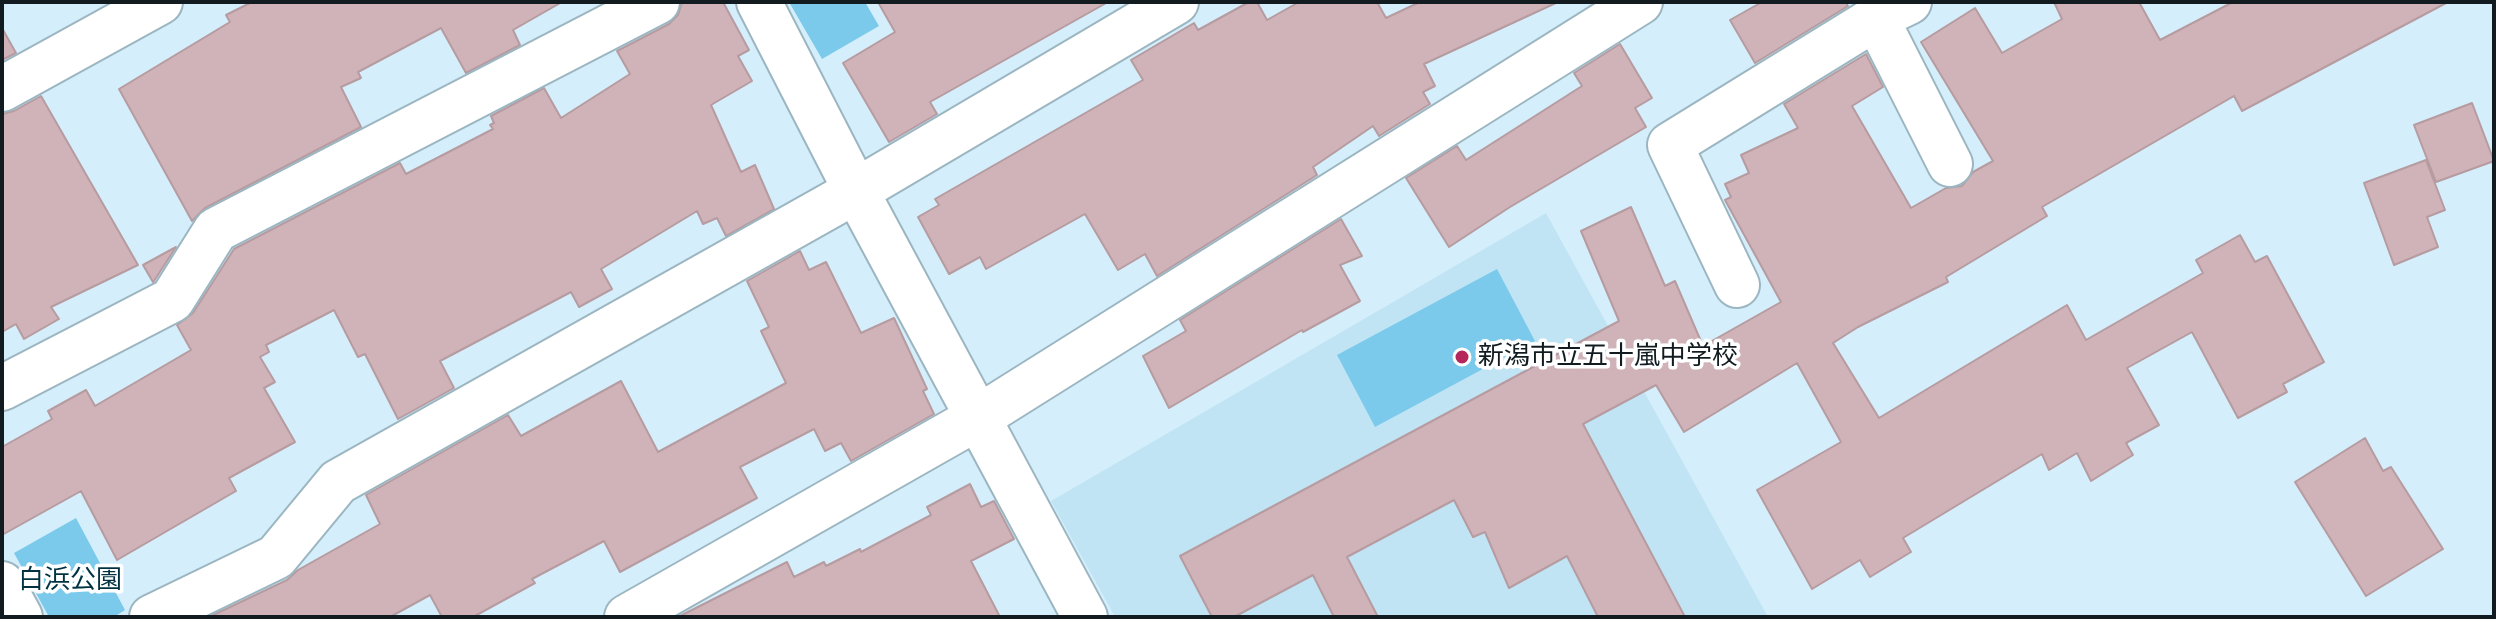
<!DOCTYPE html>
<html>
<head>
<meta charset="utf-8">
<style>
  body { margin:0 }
  #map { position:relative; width:2496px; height:619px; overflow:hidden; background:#d4effb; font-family:"Sofia Sans Condensed",sans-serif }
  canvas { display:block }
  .frame { position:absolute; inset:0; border:4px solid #121c20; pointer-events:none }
</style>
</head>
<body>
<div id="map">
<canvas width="2496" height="619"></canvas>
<div class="frame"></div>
</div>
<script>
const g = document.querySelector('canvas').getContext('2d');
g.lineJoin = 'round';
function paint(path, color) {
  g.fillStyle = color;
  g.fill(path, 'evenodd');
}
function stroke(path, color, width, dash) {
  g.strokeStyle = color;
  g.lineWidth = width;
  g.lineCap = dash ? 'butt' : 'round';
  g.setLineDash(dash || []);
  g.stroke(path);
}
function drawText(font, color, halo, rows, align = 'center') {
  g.font = font + ' "Sofia Sans Condensed","Noto Sans JP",sans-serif';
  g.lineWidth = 7;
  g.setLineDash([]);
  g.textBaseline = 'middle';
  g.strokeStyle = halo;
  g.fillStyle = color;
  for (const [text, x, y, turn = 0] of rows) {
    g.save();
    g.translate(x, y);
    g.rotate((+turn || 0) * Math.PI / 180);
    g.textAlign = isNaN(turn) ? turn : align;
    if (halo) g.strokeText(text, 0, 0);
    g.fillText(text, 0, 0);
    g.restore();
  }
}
paint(new Path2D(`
  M1546 213 1768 617H1115L1051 501Z`), '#c1e4f4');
paint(new Path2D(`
  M789 2H865L879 26 822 59Z
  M1497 269 1535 341 1375 427 1337 355Z
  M76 518 125 610 114 617H49L14 553Z`), '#7bcaeb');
const building = new Path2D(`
  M252 2H562L513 30 520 45 466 73 441 28 358 72 361 78 341 87 361 127 205 208 192 221 119 89 230 22 226 15Z
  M682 2H723L749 50 738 56 752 81 711 105 741 172 755 165 774 209 726 236 717 218 703 224 697 211 601 269 612 289 579 307 571 292 440 361 454 388 398 419 365 354 358 357 334 310 266 345 269 352 260 357 275 382 264 388 295 442 229 478 236 491 117 560 81 491 2 535V447L52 419 48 411 86 390 95 406 191 350 177 325 193 313 234 249 400 163 406 174 493 129 490 125 494 123 491 116 544 88 561 118 630 74 617 51 669 24 678 15Z
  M878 2H1108L930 102 937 114 889 142 843 63 895 32Z
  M1249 2H1257L1267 20 1299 2H1377L1386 18 1420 2H1558L1424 64 1435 86 1423 92 1430 104 1379 136 1373 126 1313 167 1317 175 1157 276 1145 254 1118 270 1085 214 986 269 980 257 949 274 918 217 939 205 935 199 1143 80 1131 60 1194 23 1198 30Z
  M1762 2H1845L1848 6 1755 63 1730 20Z
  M2054 2H2139L2160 40 2233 2H2448L2242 111 2234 96 2042 207 2047 216 1946 277 1948 282 1858 327 1833 343 1879 418 2067 305 2086 340 2203 273 2196 260 2240 235 2255 262 2267 256 2324 362 2283 384 2287 392 2238 418 2192 332 2127 368 2159 425 2126 443 2133 455 2091 481 2077 453 2049 470 2042 454 1903 538 1911 552 1870 577 1860 560 1812 589 1757 490 1841 442 1797 363 1684 432 1656 385 1583 424 1685 617H1598L1567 556 1509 588 1485 532 1473 537 1454 500 1347 557 1378 617H1334L1313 575 1234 617H1212L1180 556 1619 321 1581 231 1631 207 1665 286 1675 281 1703 346 1781 302 1725 200 1731 197 1725 184 1749 173 1741 155 1798 128 1784 104 1866 54 1883 87 1852 106 1911 208 1946 188 1962 186 1973 172 1993 161 1921 42 1975 8 2002 53 2062 19Z
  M2 28 16 53 2 60Z
  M1620 44 1652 98 1635 108 1646 127 1510 207 1449 247 1406 178 1457 146 1466 160 1582 86 1574 73Z
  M41 96 138 265 51 307 59 319 24 339 16 324 2 332V114L14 111Z
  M2472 103 2494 161 2436 182 2414 125Z
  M2426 160 2445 210 2427 217 2438 247 2394 265 2364 183Z
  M1341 219 1362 256 1340 265 1360 301 1303 332 1302 330 1169 408 1143 356 1186 331 1180 320Z
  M176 247 154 281 153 282 143 265Z
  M800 251 809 270 826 262 861 333 894 318 927 389 923 391 934 414 851 461 841 443 825 451 814 429 740 467 757 498 620 572 604 541 532 579 535 583 473 617H442L430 595 390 617H209L287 580 298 570 380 524 366 495 508 415 521 436 621 381 658 452 786 383 761 331 769 327 747 281Z
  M2365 438 2383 471 2391 467 2443 549 2366 596 2295 482Z
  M970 484 981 507 994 501 1014 539 971 561 1000 617H678L787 562 794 577 824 562 826 566 860 549 861 552 931 515 927 507Z`);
paint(building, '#cfb3b8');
stroke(building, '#b69ba0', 2);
const minor = new Path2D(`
  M759 2 856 191 1085 617
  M1876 18 1950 164
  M2 89 160 2
  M1737 285 1670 145 1876 18 1909 2
  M2 388 172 300 216 230 657 2
  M2 584 20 617
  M152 617 276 557 338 482 856 191 1176 2
  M627 617 979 417 1640 2`);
stroke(minor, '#9cb6c1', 48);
stroke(minor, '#fff', 44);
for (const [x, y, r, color] of [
  [1462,357,8,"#b5275a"]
]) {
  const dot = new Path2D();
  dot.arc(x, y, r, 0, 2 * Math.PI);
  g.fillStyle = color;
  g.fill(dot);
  stroke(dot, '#fff', 3);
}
drawText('26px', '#121c20', '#fff', [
  ["新潟市立五十嵐中学校",1478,357]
], 'left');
drawText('26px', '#003242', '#fff', [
  ["白浜公園",70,581]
]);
</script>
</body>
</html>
